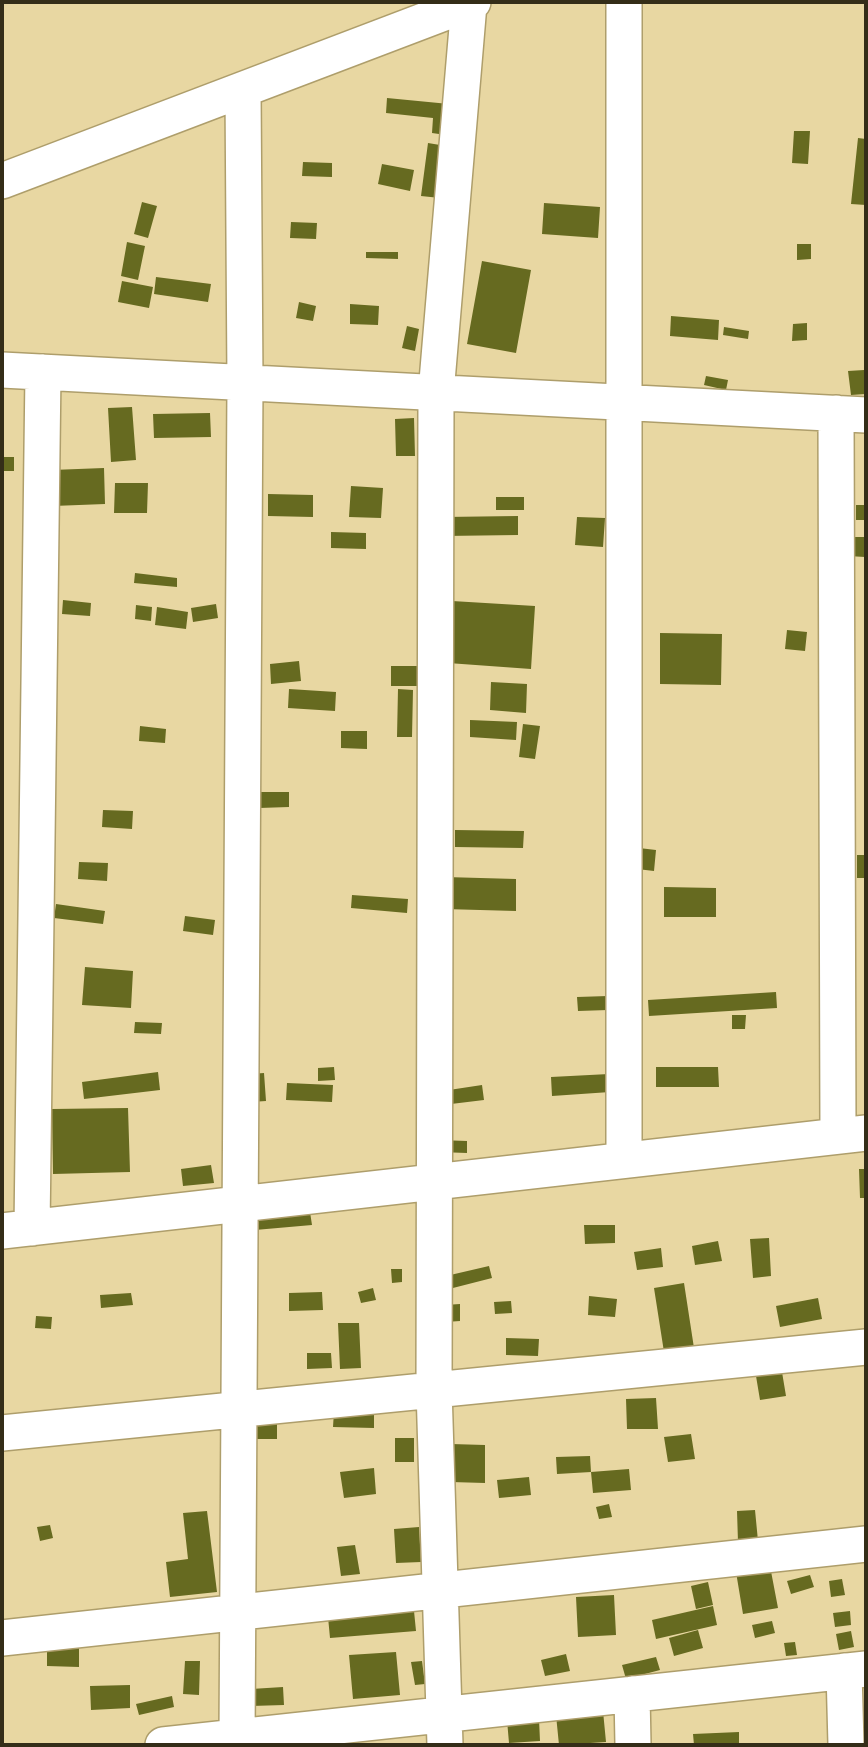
<!DOCTYPE html>
<html>
<head>
<meta charset="utf-8">
<style>
  body { margin:0 }
  #map { position:relative; width:868px; height:1747px; overflow:hidden; background:#e8d7a2; font-family:"IBM Plex Sans",sans-serif }
  canvas { display:block }
  .frame { position:absolute; inset:0; border:4px solid #342d18; pointer-events:none }
</style>
</head>
<body>
<div id="map">
<canvas width="868" height="1747"></canvas>
<div class="frame"></div>
</div>
<script>
const g = document.querySelector('canvas').getContext('2d');
g.lineJoin = 'round';
function paint(path, color) {
  g.fillStyle = color;
  g.fill(path, 'evenodd');
}
function stroke(path, color, width, dash) {
  g.strokeStyle = color;
  g.lineWidth = width;
  g.lineCap = dash ? 'butt' : 'round';
  g.setLineDash(dash || []);
  g.stroke(path);
}
paint(new Path2D(`
  M387 98 449 104 446 135 432 133 433 118 386 113Z
  M794 131H810L808 164 792 163Z
  M858 138 866 139V205L851 204Z
  M428 143 446 146 440 198 421 196Z
  M303 162 332 163V177L302 176Z
  M382 164 414 170 410 191 378 184Z
  M142 202 157 206 148 238 134 234Z
  M544 203 600 207 598 238 542 234Z
  M291 222 317 223 316 239 290 238Z
  M127 242 145 246 138 280 121 276Z
  M797 244H811V259L797 260Z
  M366 252H398V259L366 258Z
  M482 261 531 270 516 353 467 344Z
  M156 277 211 284 208 302 154 294Z
  M122 281 153 287 149 308 118 302Z
  M299 302 316 306 313 321 296 318Z
  M350 304 379 306 378 325 350 324Z
  M671 316 719 320 718 340 670 336Z
  M807 323V340L792 341 793 324Z
  M407 326 419 329 415 351 402 348Z
  M724 327 749 331 748 339 723 335Z
  M864 370 866 394 851 395 848 371Z
  M706 376 728 380 726 390 704 385Z
  M132 407 136 460 111 462 108 408Z
  M210 413 211 437 154 438 153 414Z
  M414 418 415 456H396L395 419Z
  M2 457H14V471H2Z
  M104 468 105 504 53 506 52 470Z
  M115 483H148L147 513H114Z
  M351 486 383 488 381 518 349 517Z
  M268 494 313 495V517L268 516Z
  M496 497H524V510H496Z
  M856 505H866V520H856Z
  M518 516V535L444 536V517Z
  M577 517 605 518 603 547 575 545Z
  M331 532 366 533V549L331 548Z
  M849 537H866L865 557 848 556Z
  M135 573 177 578V587L134 583Z
  M63 600 91 603 90 616 62 614Z
  M452 601 535 606 531 669 448 663Z
  M216 604 218 618 193 622 191 608Z
  M136 605 152 607 151 621 135 619Z
  M157 607 188 612 186 629 155 625Z
  M787 630 807 632 805 651 785 649Z
  M660 633 722 634 721 685 660 684Z
  M299 661 301 681 271 684 270 664Z
  M391 666H421L422 686H391Z
  M491 682 527 684 526 713 490 710Z
  M289 689 336 692 335 711 288 708Z
  M398 689 413 690 412 737H397Z
  M470 720 517 722 516 740 470 737Z
  M523 724 540 726 535 759 519 757Z
  M140 726 166 729 165 743 139 741Z
  M341 731H367V749L341 748Z
  M259 792H289V807L259 808Z
  M103 810 133 811 132 829 102 827Z
  M455 830 524 831 523 848 455 847Z
  M639 848 656 850 654 871 637 869Z
  M857 855H866V878H857Z
  M79 862 108 863 107 881 78 879Z
  M445 877 516 879V911L444 909Z
  M664 887 716 888V917H664Z
  M352 895 408 899 407 913 351 908Z
  M56 904 105 911 103 924 54 918Z
  M185 916 215 920 213 935 183 931Z
  M85 967 133 971 131 1008 82 1005Z
  M776 992 777 1008 649 1016 648 1000Z
  M608 996V1010L578 1011 577 997Z
  M732 1015H746L745 1029H732Z
  M135 1022 162 1023 161 1034 134 1033Z
  M334 1067 335 1080 318 1081V1068Z
  M656 1067H718L719 1087H656Z
  M158 1072 160 1090 84 1099 82 1082Z
  M264 1073 266 1101 251 1102 250 1074Z
  M609 1074 610 1092 552 1096 551 1077Z
  M287 1083 333 1085 332 1102 286 1100Z
  M482 1085 484 1100 451 1104 449 1090Z
  M128 1108 130 1172 53 1174 52 1109Z
  M439 1140 467 1141V1153L439 1152Z
  M211 1165 214 1183 183 1186 181 1169Z
  M859 1169H866V1198H860Z
  M310 1212 312 1225 255 1230 253 1217Z
  M584 1225H615V1243L585 1244Z
  M769 1238 771 1276 753 1278 750 1239Z
  M718 1241 722 1261 695 1265 692 1246Z
  M661 1248 663 1267 637 1270 634 1252Z
  M489 1266 492 1278 449 1289 446 1276Z
  M391 1269H402V1282L392 1283Z
  M684 1283 694 1348 664 1352 654 1288Z
  M373 1288 376 1300 361 1303 358 1292Z
  M322 1292 323 1310 289 1311V1293Z
  M131 1293 133 1305 101 1308 100 1295Z
  M589 1296 617 1299 615 1317 588 1315Z
  M818 1298 822 1319 780 1327 776 1306Z
  M511 1301 512 1313 495 1314 494 1302Z
  M460 1304V1321L446 1322 445 1305Z
  M36 1316 52 1317 51 1329 35 1328Z
  M338 1323H359L361 1368 340 1369Z
  M506 1338 539 1339 538 1356 506 1355Z
  M307 1353H331L332 1368 307 1369Z
  M782 1372 786 1396 760 1400 756 1376Z
  M656 1398 658 1429H627L626 1399Z
  M334 1411H374V1428L333 1427Z
  M255 1421 277 1422V1439H254Z
  M691 1434 695 1459 668 1462 664 1437Z
  M395 1438H414V1462H395Z
  M451 1444 485 1445V1483L451 1482Z
  M590 1456 591 1472 557 1474 556 1457Z
  M374 1468 376 1494 344 1498 340 1472Z
  M629 1469 631 1490 593 1493 591 1472Z
  M529 1477 531 1495 499 1498 497 1480Z
  M609 1504 612 1517 599 1519 596 1507Z
  M755 1510 758 1541 738 1542 737 1511Z
  M207 1511 217 1592 170 1597 166 1562 188 1559 183 1513Z
  M50 1525 53 1538 40 1541 37 1527Z
  M419 1527 421 1562 396 1563 394 1529Z
  M355 1545 360 1574 341 1576 337 1547Z
  M770 1566 778 1608 743 1614 736 1572Z
  M810 1575 814 1587 791 1594 787 1581Z
  M842 1579 845 1595 831 1597 829 1581Z
  M708 1582 713 1605 696 1609 691 1586Z
  M614 1595 616 1635 578 1637 576 1597Z
  M713 1606 717 1625 656 1639 652 1620Z
  M414 1611 416 1631 330 1638 328 1617Z
  M850 1611 851 1625 835 1627 833 1613Z
  M772 1621 775 1633 755 1638 752 1625Z
  M698 1630 703 1648 674 1656 669 1638Z
  M851 1631 854 1647 839 1650 836 1634Z
  M795 1642 797 1655 786 1656 784 1643Z
  M47 1647 79 1648V1667L47 1666Z
  M396 1652 400 1695 353 1699 349 1655Z
  M566 1654 570 1671 545 1676 541 1660Z
  M656 1657 660 1670 626 1679 622 1665Z
  M185 1661H200L199 1695 183 1694Z
  M422 1661 425 1684 415 1685 411 1662Z
  M130 1685V1708L91 1710 90 1686Z
  M283 1687 284 1705 251 1706V1689Z
  M172 1696 174 1707 139 1715 136 1704Z
  M603 1711 606 1742 559 1745 556 1715Z
  M539 1719 540 1741 509 1743 507 1720Z
  M739 1732V1745H694L693 1734Z`), '#666a20');
const minor = new Path2D(`
  M2 181 473 2
  M2 370 866 415
  M836 413 838 1136
  M624 1160V2
  M32 1228 43 372
  M2 1231 866 1133
  M2 1433 866 1347
  M2 1638 866 1544
  M844 1671 846 1745
  M632 1694 633 1745
  M237 1737 245 383 243 90
  M163 1745 866 1669
  M445 1745 434 1389 436 393 469 4`);
stroke(minor, '#ae9e6b', 38);
stroke(minor, '#fff', 35);
</script>
</body>
</html>
